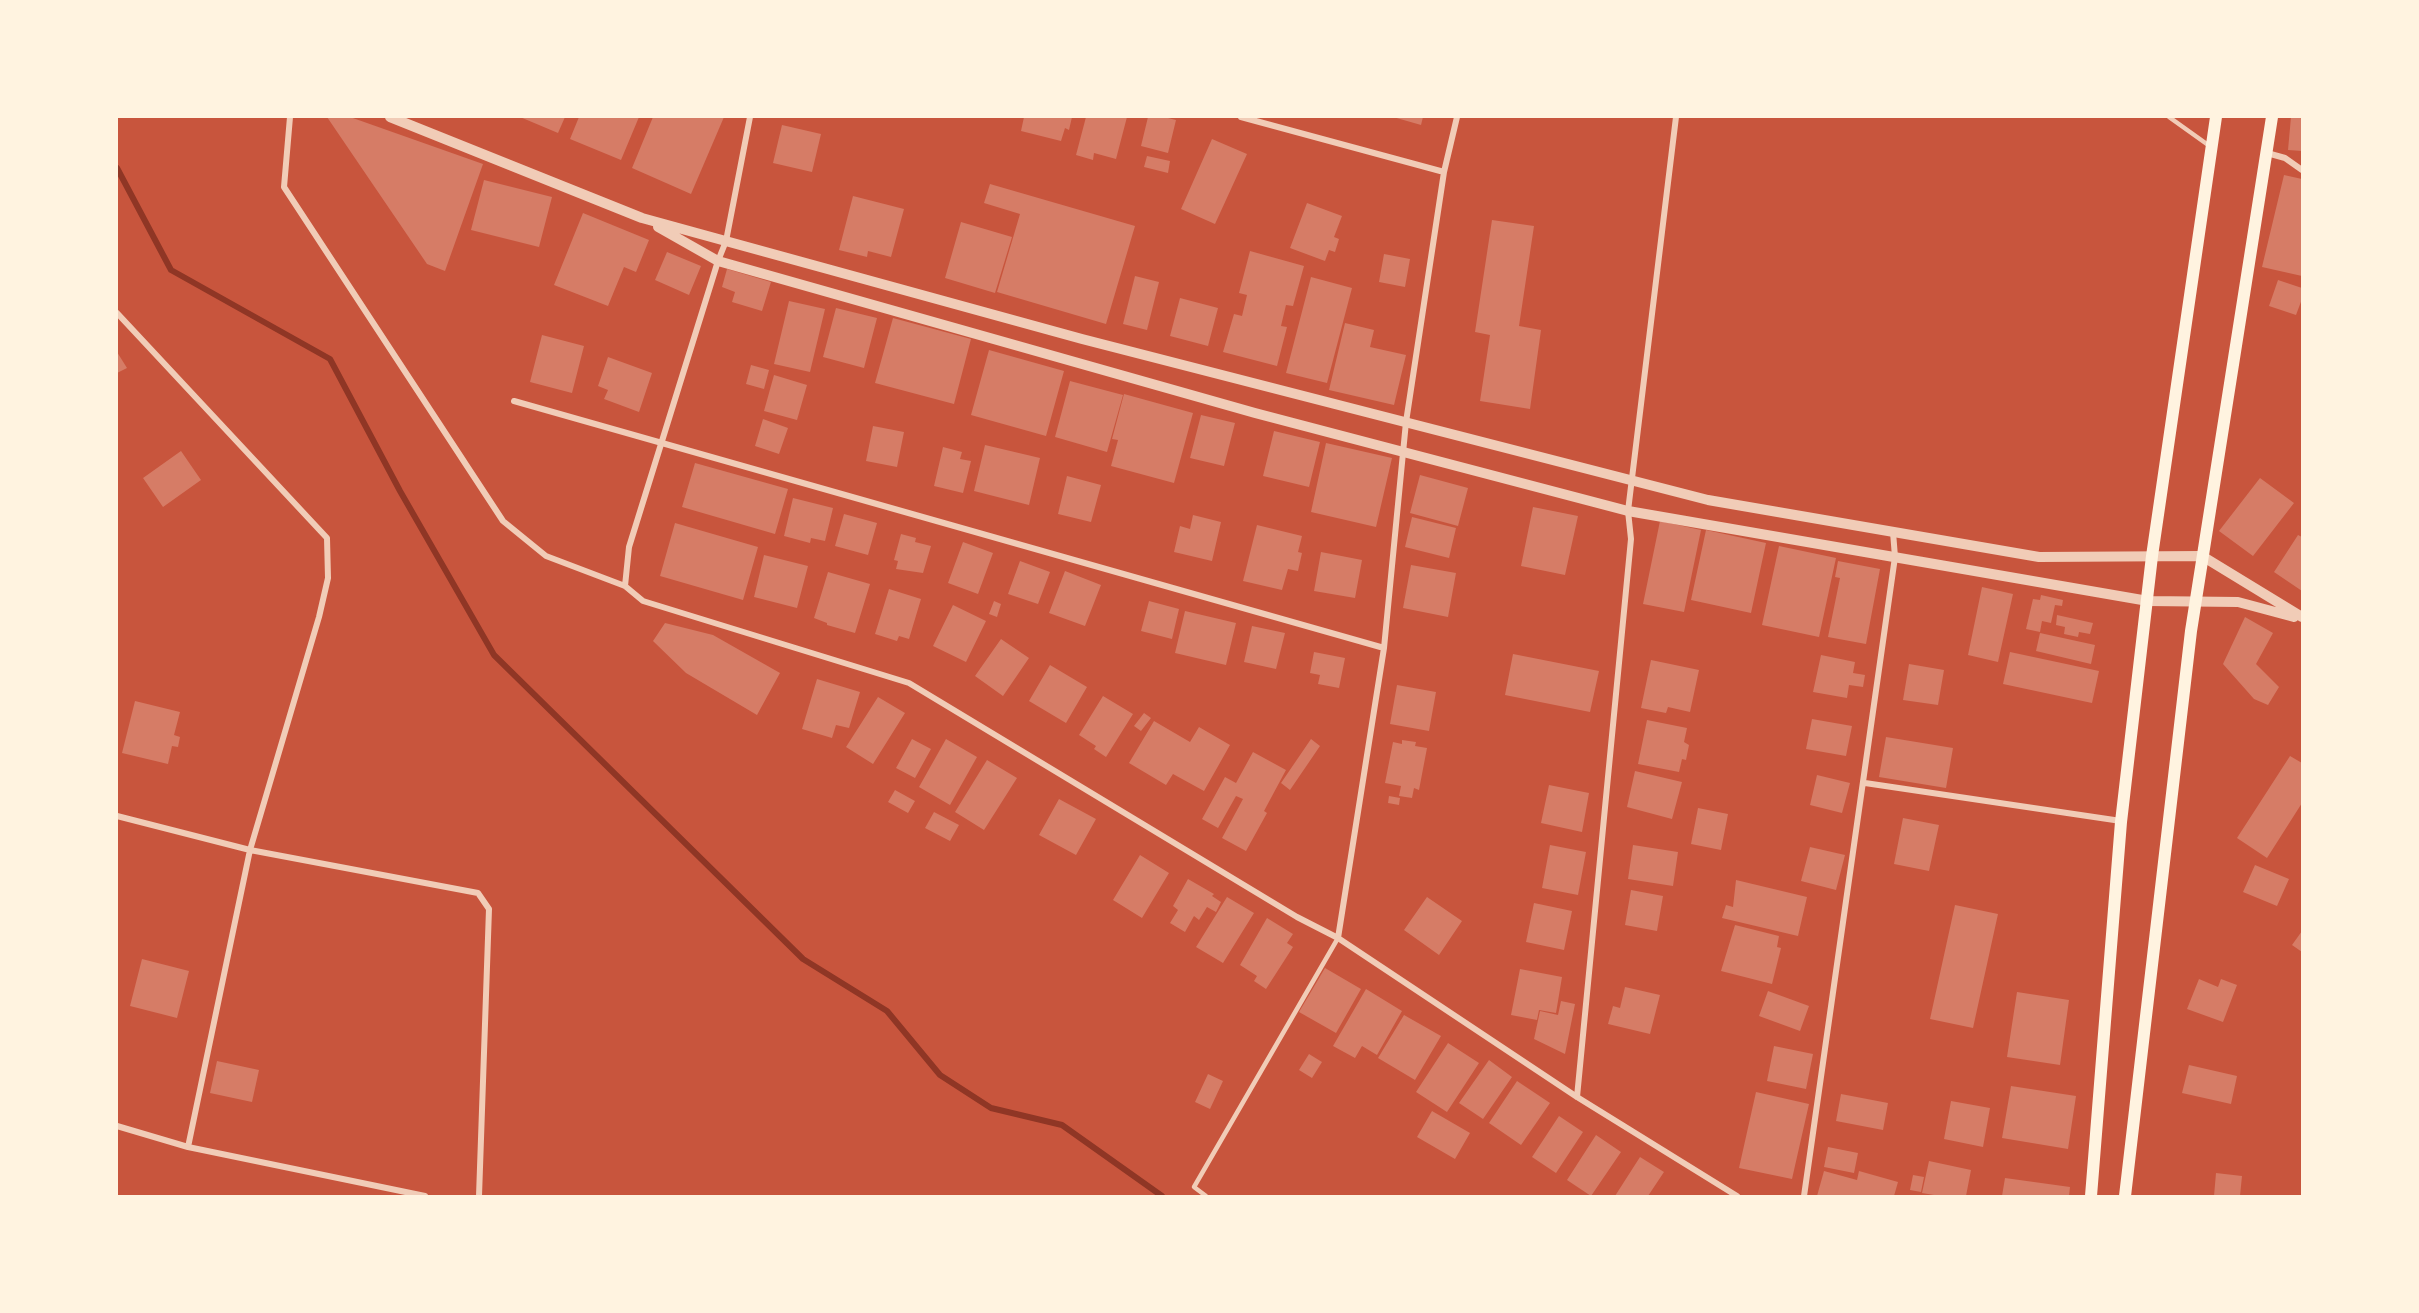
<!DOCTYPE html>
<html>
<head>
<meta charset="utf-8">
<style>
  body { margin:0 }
  #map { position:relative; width:2419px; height:1313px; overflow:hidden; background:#c8553d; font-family:Montserrat,sans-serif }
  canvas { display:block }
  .frame { position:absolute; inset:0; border:118px solid #fff3e0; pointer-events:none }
</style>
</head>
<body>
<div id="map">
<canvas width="2419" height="1313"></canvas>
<div class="frame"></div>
</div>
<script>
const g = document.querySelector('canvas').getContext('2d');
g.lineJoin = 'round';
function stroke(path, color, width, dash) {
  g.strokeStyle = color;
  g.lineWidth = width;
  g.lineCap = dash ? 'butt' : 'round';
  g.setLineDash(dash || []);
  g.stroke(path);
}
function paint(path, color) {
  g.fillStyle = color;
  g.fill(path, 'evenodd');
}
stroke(new Path2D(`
  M117 168 171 270 330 359 400 491 494 655 803 959 887 1011 940 1075 991 1108 1062 1125 1162 1196`), '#8f3625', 6);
paint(new Path2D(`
  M327 117H350L483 164 445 271 427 264Z
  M520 117H565L558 133Z
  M579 117H639L621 160 570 139Z
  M653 117H724L691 194 632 168Z
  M1024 117H1072L1069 130 1065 128 1061 141 1021 131Z
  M1086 117H1127L1116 159 1094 153 1093 160 1076 155Z
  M1148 117H1164L1176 120 1168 153 1141 146Z
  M1393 117H1423L1421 125Z
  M2291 117H2302V151L2288 150Z
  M782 125 821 134 812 172 773 163Z
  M1212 139 1247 154 1215 224 1181 209Z
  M1147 156 1170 161 1168 173 1144 167Z
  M2284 175 2302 179V276L2262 267Z
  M484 180 552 197 539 247 471 230Z
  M990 184 1135 226 1106 324 997 292 1020 214 984 203Z
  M853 196 904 209 891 257 868 251 867 257 839 250Z
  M1307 203 1342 216 1334 237 1339 239 1335 252 1329 250 1325 261 1290 248Z
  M583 213 649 240 636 272 624 267 608 306 554 285Z
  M1492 220 1534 226 1519 326 1541 330 1530 409 1480 401 1490 335 1475 332Z
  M961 222 1012 237 995 293 945 278Z
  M1250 251 1304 266 1293 306 1286 305 1281 326 1287 327 1277 366 1223 352 1234 314 1242 316 1247 295 1239 293Z
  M667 252 701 266 689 295 655 280Z
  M1384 254 1410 259 1405 287 1379 282Z
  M727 269 771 282 762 311 732 302 735 292 722 287Z
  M1135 276 1159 282 1147 330 1123 324Z
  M1311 277 1352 288 1327 383 1286 373Z
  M2278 280 2302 288V299L2296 315 2269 306Z
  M1180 298 1218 308 1208 346 1170 336Z
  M789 301 825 309 810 372 774 364Z
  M836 308 877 318 864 368 823 357Z
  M893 318 971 339 954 404 875 383Z
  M1345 323 1374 330 1370 347 1406 355 1394 405 1329 390Z
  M542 335 584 346 572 393 530 382Z
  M989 350 1064 371 1046 436 971 415Z
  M117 352 127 368 117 373Z
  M608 357 652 373 639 412 604 399 608 390 598 386Z
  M751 365 769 370 764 389 746 384Z
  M774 375 807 385 797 420 764 411Z
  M1070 381 1123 395 1107 452 1055 437Z
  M1124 394 1193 413 1174 483 1111 466 1118 440 1112 439Z
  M1201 415 1235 423 1224 466 1190 458Z
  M763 419 788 428 779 454 755 446Z
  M873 426 904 432 897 467 866 461Z
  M1274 431 1320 442 1309 487 1263 476Z
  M1326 443 1392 458 1376 527 1311 512Z
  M985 445 1040 458 1029 505 974 491Z
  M943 447 962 452 960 459 971 461 963 493 934 486Z
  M181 451 201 480 163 507 143 478Z
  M695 463 788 489 775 534 682 507Z
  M1420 475 1468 488 1458 526 1410 513Z
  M1067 476 1101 485 1091 522 1058 514Z
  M2260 478 2294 503 2253 556 2219 531Z
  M793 498 833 508 825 541 811 538 810 543 784 536Z
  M1533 507 1578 516 1565 575 1521 566Z
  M844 514 877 523 868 555 835 546Z
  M1193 515 1221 522 1212 561 1174 552 1180 526 1190 529Z
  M1412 517 1456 528 1449 558 1405 547Z
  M1660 521 1701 530 1684 612 1643 604Z
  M675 523 758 547 743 600 660 576Z
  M1257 525 1302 536 1298 552 1302 553 1298 571 1288 569 1282 590 1243 581Z
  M1706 530 1766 543 1751 613 1691 600Z
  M901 534 916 538 915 542 931 546 923 573 896 569 898 561 894 560Z
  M2298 535 2302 537V591L2274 572Z
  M963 542 993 553 978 594 948 583Z
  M1779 546 1836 558 1819 637 1762 625Z
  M1321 552 1362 560 1355 598 1314 591Z
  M764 555 808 566 797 608 754 597Z
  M1020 561 1050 572 1038 604 1008 594Z
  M1838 561 1880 569 1866 644 1828 637 1840 578 1835 577Z
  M1411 565 1456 573 1448 617 1403 608Z
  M1065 571 1101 585 1085 626 1049 613Z
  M828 572 870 584 855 633 827 625V623L814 618Z
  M1982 587 2013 594 1998 662 1968 655Z
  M889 589 921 599 909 639 899 636 897 641 875 634Z
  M2041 595 2063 600 2062 606 2055 605 2051 623 2042 621 2040 632 2026 629 2033 599 2040 600Z
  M994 601 1001 604 997 617 989 614Z
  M1149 601 1179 609 1172 639 1141 631Z
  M953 605 986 621 966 662 933 646Z
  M1185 611 1236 623 1226 665 1175 653Z
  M2057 615 2093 623 2090 634 2079 632 2078 637 2064 634 2065 627 2056 625Z
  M2245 617 2273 633 2256 664 2279 687 2268 705 2254 699 2223 664Z
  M665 623 713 635 780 673 757 715 686 673 653 641Z
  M1252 626 1285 633 1276 669 1244 662Z
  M2040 633 2095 645 2091 664 2036 651Z
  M1001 639 1029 658 1003 696 975 676Z
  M1314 652 1345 658 1339 688 1318 684 1320 675 1310 673Z
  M2010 652 2099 671 2092 703 2003 684Z
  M1513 654 1599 671 1590 712 1505 695Z
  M1821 655 1855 662 1853 673 1865 675 1863 687 1849 685 1847 698 1813 692Z
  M1651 660 1699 670 1690 712 1668 707 1666 713 1641 708Z
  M1909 664 1944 670 1938 705 1903 700Z
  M1050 665 1087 687 1066 723 1029 701Z
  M817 679 860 692 849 728 836 725 832 738 802 729Z
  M1397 685 1436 692 1429 731 1390 724Z
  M1103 696 1133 714 1106 757 1094 749 1096 746 1079 735Z
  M878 697 905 713 873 764 846 747Z
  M135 701 180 712 174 735 180 737 178 747 172 746 168 764 122 753Z
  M1144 713 1151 718 1141 731 1134 726Z
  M1812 719 1852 726 1846 756 1806 749Z
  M1647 720 1687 728 1684 742 1689 745 1686 760 1682 759 1679 772 1638 764Z
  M1154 721 1190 742 1199 727 1230 745 1204 791 1173 774 1166 785 1129 763Z
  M1886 737 1953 748 1946 788 1879 777Z
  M912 739 931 749 915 778 896 768Z
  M946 739 977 757 950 805 919 787Z
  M1311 739 1320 746 1290 790 1281 783Z
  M1402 740 1416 742 1415 746 1427 748 1419 790 1414 788 1412 798 1399 796 1401 786 1385 783 1393 742 1402 744Z
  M1253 752 1286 770 1264 811 1267 813 1246 851 1222 838 1243 799 1236 796 1218 828 1202 819 1225 777 1236 783Z
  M2290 756 2302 763V803L2267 858 2237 838Z
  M987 760 1017 778 984 830 955 812Z
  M1635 771 1682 782 1672 819 1627 807Z
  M1817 775 1850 783 1842 813 1810 805Z
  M1549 785 1589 793 1582 832 1541 823Z
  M895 790 915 801 908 813 888 802Z
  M1389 796 1400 798 1399 805 1388 803Z
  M1059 799 1096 819 1076 855 1039 835Z
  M1698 808 1728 814 1721 850 1691 844Z
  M934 812 959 825 950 841 925 828Z
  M1903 818 1939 825 1929 871 1894 864Z
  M1550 845 1586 852 1578 895 1542 888Z
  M1633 845 1678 852 1673 886 1628 879Z
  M1810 847 1845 855 1836 890 1801 881Z
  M1140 855 1169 873 1142 918 1113 900Z
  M2255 865 2289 879 2277 906 2243 892Z
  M1188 879 1214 894 1212 896 1221 902 1216 912 1207 907 1199 920 1194 916 1185 932 1170 923 1178 910 1173 906Z
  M1736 880 1807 897 1798 936 1722 918 1726 905 1733 907Z
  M1631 890 1663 896 1657 931 1625 925Z
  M1227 897 1254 913 1223 963 1196 947Z
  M1427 897 1462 921 1439 955 1404 930Z
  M1534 903 1572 911 1564 950 1526 942Z
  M1955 905 1998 914 1973 1028 1930 1019Z
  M1267 918 1293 934 1287 943 1293 947 1266 989 1254 981 1257 976 1240 965Z
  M1735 925 1779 936 1777 947 1781 948 1772 984 1721 971Z
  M2302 931V952L2292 945Z
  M142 959 189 971 177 1018 130 1006Z
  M1325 968 1361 989 1336 1033 1299 1012Z
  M1520 969 1562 977 1556 1013 1539 1010 1537 1020 1511 1015Z
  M2199 979 2218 987 2221 979 2237 985 2223 1022 2187 1009Z
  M1625 987 1660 995 1650 1034 1608 1024 1613 1006 1620 1008Z
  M1366 989 1402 1011 1377 1055 1362 1046 1355 1058 1333 1046Z
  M1768 991 1809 1006 1800 1031 1759 1016Z
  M2017 992 2069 1000 2060 1065 2007 1057Z
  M1561 1001 1575 1004 1565 1054 1534 1039 1540 1011 1558 1015Z
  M1404 1015 1441 1036 1415 1080 1378 1058Z
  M1448 1043 1479 1063 1447 1112 1416 1092Z
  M1774 1046 1813 1054 1806 1089 1767 1081Z
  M1309 1054 1322 1062 1312 1078 1299 1070Z
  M1489 1060 1512 1077 1483 1119 1459 1103Z
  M217 1061 259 1070 252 1102 210 1093Z
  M2189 1065 2237 1076 2231 1104 2182 1093Z
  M1208 1074 1223 1081 1210 1109 1195 1102Z
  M1517 1081 1550 1103 1521 1145 1489 1123Z
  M2011 1086 2076 1096 2068 1149 2002 1138Z
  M1756 1092 1809 1104 1792 1179 1739 1168Z
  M1841 1094 1888 1103 1883 1130 1836 1121Z
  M1951 1101 1990 1108 1983 1147 1944 1139Z
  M1432 1111 1470 1133 1455 1159 1417 1137Z
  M1559 1116 1583 1132 1556 1173 1532 1157Z
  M1596 1135 1621 1152 1591 1196 1567 1180Z
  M1828 1147 1858 1153 1854 1173 1824 1167Z
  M1640 1157 1664 1172 1648 1196H1615Z
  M1929 1161 1971 1170 1966 1196H1940L1922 1193Z
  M1824 1171 1857 1180 1859 1171 1898 1182 1894 1196H1817Z
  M2216 1173 2242 1176 2240 1196H2214Z
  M1913 1175 1924 1177 1921 1192 1910 1190Z
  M2005 1178 2070 1187 2069 1196H2002Z`), '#d67c66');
stroke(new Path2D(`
  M2169 117 2211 147
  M1206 1196 1194 1187 1338 938`), '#f1ccb7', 4.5);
stroke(new Path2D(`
  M290 117 284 187 503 521 546 556 625 586 643 601 909 683 1297 917 1338 938 1577 1097 1737 1196
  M1241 117 1444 172
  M2267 153 2285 158 2302 170
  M117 313 327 538 328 578 319 617 250 850 188 1147
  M514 401 1384 648
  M625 586 629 547 718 261 726 241 750 117
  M1865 783 2121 821
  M117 816 250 850 478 893 489 909 479 1196
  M1338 938 1384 648 1406 422 1444 172 1457 117
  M1577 1097 1631 539 1628 511 1676 117
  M117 1126 188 1147 425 1196
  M1804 1196 1895 557 1893 532`), '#f1ccb7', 6);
stroke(new Path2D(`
  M390 117 642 218 1082 339 1708 500 2039 557 2202 556 2302 617
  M658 227 718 261 1255 413 1628 511 2148 601 2238 602 2294 617`), '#f1ccb7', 10);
stroke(new Path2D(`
  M2091 1196 2121 822 2152 556 2216 117
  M2125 1196 2191 631 2272 117`), '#fff3e0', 12);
</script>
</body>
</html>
